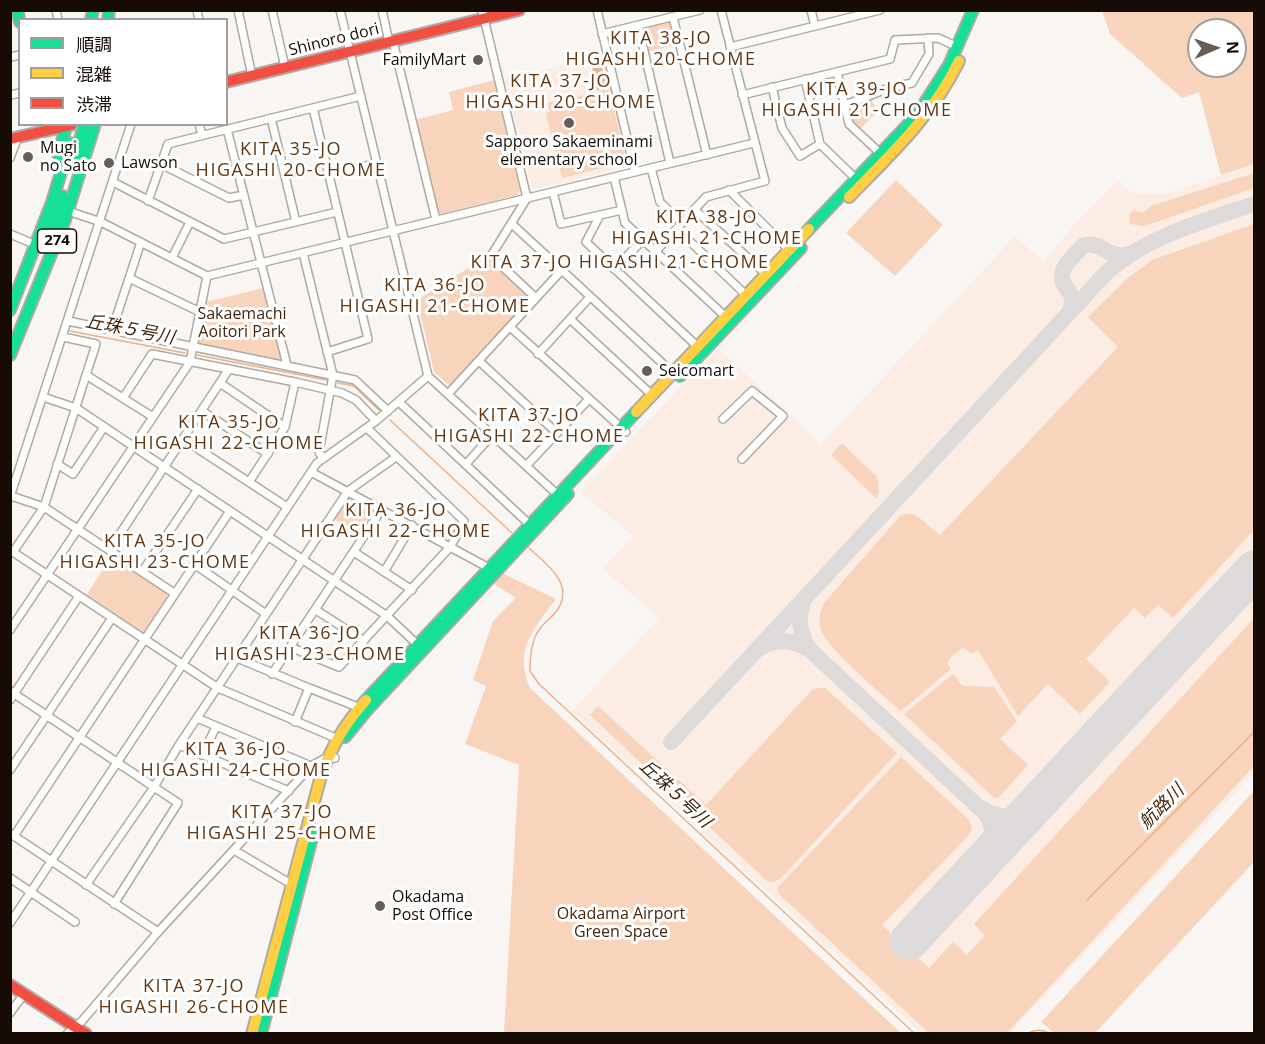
<!DOCTYPE html>
<html>
<head>
<meta charset="utf-8">
<style>
  body { margin:0 }
  #map { position:relative; width:1265px; height:1044px; overflow:hidden; background:#f8f5f3; font-family:"Open Sans","Noto Sans JP",sans-serif }
  canvas { display:block }
  .frame { position:absolute; inset:0; border:12px solid #160c05; pointer-events:none }
  .legend { position:absolute; left:18px; top:18px; width:210px; height:108px; box-sizing:border-box; background:#fff; border:2px solid #a29e9b; margin:0; padding:8px 10px; list-style:none; font-size:18px; color:#160c05 }
  .legend li { display:flex; align-items:center; gap:12px; height:30px }
  .legend b { width:30px; border:2px solid #a29e9b }
  .north { position:absolute; left:1187px; top:18px; width:60px; height:60px; box-sizing:border-box; background:#fff; border:2px solid #a29e9b; border-radius:50%; rotate:88deg; font-size:16px; font-weight:700; line-height:24px; text-align:center; color:#160c05 }
  .north::after { content:''; display:block; margin:auto; width:21px; height:27px; background:#655e58; clip-path:polygon(50% 0,100% 100%,50% 72%,0 100%) }
</style>
</head>
<body>
<div id="map">
<canvas width="1265" height="1044"></canvas>
<div class="frame"></div>
<ul class="legend">
<li><b style="height:8px;background:#16e098"></b>順調</li>
<li><b style="height:8px;background:#ffcf43"></b>混雑</li>
<li><b style="height:8px;background:#f24e42"></b>渋滞</li>
</ul>
<div class="north">N</div>
</div>
<script>
const g = document.querySelector('canvas').getContext('2d');
g.lineJoin = 'round';
function paint(path, color) {
  g.fillStyle = color;
  g.fill(path, 'evenodd');
}
function stroke(path, color, width, dash) {
  g.strokeStyle = color;
  g.lineWidth = width;
  g.lineCap = dash ? 'butt' : 'round';
  g.setLineDash(dash || []);
  g.stroke(path);
}
function drawText(font, color, halo, rows, align = 'center') {
  g.font = font + ' "Open Sans","Noto Sans JP",sans-serif';
  g.lineWidth = 6;
  g.setLineDash([]);
  g.textBaseline = 'middle';
  g.strokeStyle = halo;
  g.fillStyle = color;
  for (const [text, x, y, turn = 0] of rows) {
    g.save();
    g.translate(x, y);
    g.rotate((+turn || 0) * Math.PI / 180);
    g.textAlign = isNaN(turn) ? turn : align;
    if (halo) g.strokeText(text, 0, 0);
    g.fillText(text, 0, 0);
    g.restore();
  }
}
paint(new Path2D(`
  M606 55 631 166 533 189 505 80Z
  M1254 164V773L1010 1033H921L572 711 659 618 603 569 633 536 580 492 718 348 821 444 1015 236 1043 262 1076 223 1118 181 1134 194 1168 193Z`), '#fbede3');
paint(new Path2D(`
  M1102 11H1254V164L1221 175 1199 92 1182 98 1110 34ZM1199 30H1235V66H1199Z
  M669 21 671 24 677 45 647 52 642 32 644 28Z
  M494 80 520 191 518 195 441 214 437 212 415 120 453 110 449 92Z
  M609 89 626 162 562 178 546 113 550 112 548 103Z
  M871 99 877 112 860 129 852 121 849 109 850 106Z
  M1254 173V188L1145 226 1130 224 1129 215 1134 210 1143 213 1151 206Z
  M896 180 943 225 895 276 846 233Z
  M1254 224V530L1173 618 1158 605 1145 618 1134 608 1086 659 1110 682 1080 714 1048 684 1018 716 978 650 972 654 963 647 951 657 947 664 951 669 901 711C883 695 828 650 821 630 818 620 820 612 824 603L901 515C917 509 928 527 940 535L1118 347 1088 317 1128 278 1152 260Z
  M488 256 531 299 452 385H449L434 372 417 300Z
  M263 288 281 359 279 361 201 345 199 342 206 302Z
  M842 443 877 477 879 492 877 499 831 455Z
  M349 495 376 509 360 535 334 519Z
  M111 557 167 594V598L144 632H141L86 596Z
  M502 573 556 599C534 629 513 650 530 688L901 1033H504L519 765 465 744 486 686 473 680 493 621 516 598 493 583Z
  M1254 618V766L1007 1033H929L779 894 777 889 780 885 901 757 969 820 972 829 968 836 882 925 929 968 953 942 967 955 985 935 974 924Z
  M953 674 963 686 994 687 1017 721 1000 739 1028 765 999 797 995 798 991 795 904 714Z
  M816 688H825L897 753 780 879 773 882 767 881 590 715 598 706 706 805 812 690Z
  M1254 791V862L1095 1033H1054L1041 1022Z`), '#f7d4bb');
paint(new Path2D(`
  M600 60 607 88 597 90 591 62Z`), '#e9b289');
stroke(new Path2D(`
  M70 331 185 353
  M197 355 327 380
  M338 383 354 386 379 410
  M390 420 512 533
  M529 548C547 565 574 583 558 609 553 617 544 622 539 630 531 641 530 658 530 671L539 684 915 1034
  M1087 900 1254 732
  M1026 1034C1036 1029 1042 1029 1051 1034`), '#e9b289', 1.5);
stroke(new Path2D(`
  M1070 312 1073 298C1070 292 1065 288 1063 282 1057 268 1076 254 1084 245 1104 241 1109 261 1129 254
  M760 648C776 638 794 639 810 650
  M671 742 803 600
  M981 808C1002 821 1017 819 1036 805
  M984 861C994 846 996 830 986 814L810 650C799 633 797 618 804 599L1107 272C1150 235 1202 222 1254 204`), '#dddad9', 16);
stroke(new Path2D(`
  M909 941 1254 570`), '#dddad9', 39);
const street = new Path2D(`
  M56 10 58 20
  M197 10 199 20
  M238 10 252 76
  M272 10 285 67
  M340 10 428 376 559 496
  M382 10 389 42
  M482 10 527 198 491 256 536 298
  M597 10 635 172
  M811 10 815 26
  M673 17 707 155
  M638 25 670 163
  M602 34 700 10
  M393 41 436 220
  M730 47 880 10
  M10 57 20 55
  M837 72 849 124 880 153
  M805 79 820 144 856 179
  M772 87 782 128 800 156 820 144
  M10 95 20 93
  M742 95 890 59 895 40 938 38 958 47
  M845 105 889 88 912 83 929 54 928 38
  M313 108 368 339 327 352
  M271 118 296 222
  M199 124 202 135
  M227 129 287 365
  M10 158 18 137
  M161 164 229 198 244 195
  M651 168 660 202 682 223
  M330 175 377 163
  M614 177 625 223 727 318
  M113 182 224 239 337 212
  M729 190 791 252
  M553 192 561 224 622 210
  M148 201 168 144 361 96
  M694 209 768 276
  M68 211 101 222 207 276 754 143
  M600 215 586 242 697 346
  M512 224 675 375
  M677 229 746 295
  M10 234 29 242
  M656 251 706 197 765 181 721 10
  M303 253 333 375 319 452 323 459
  M172 258 190 222
  M614 269 643 240
  M129 278 200 312
  M570 319 652 395
  M68 321 355 380 388 411
  M510 327 626 432
  M112 330 141 242
  M538 354 590 297
  M479 361 557 433
  M86 375 153 417
  M220 383 285 427
  M448 394 561 271
  M43 397 76 408 387 616 419 646
  M123 398 152 354 295 382 342 393 356 400 376 421
  M399 402 529 524
  M202 411 268 454
  M723 419 752 391 783 416 742 459
  M183 439 287 507
  M57 464 73 474 104 427
  M466 464 493 434
  M526 466 588 400
  M311 472 489 568
  M249 482 285 427 295 382
  M11 496 44 507 174 593
  M10 497 131 124
  M110 549 229 369
  M10 550 218 688 338 739
  M13 552 44 507 96 344 63 337
  M354 552 412 590
  M194 564 266 614
  M142 572 198 489
  M384 572 412 525
  M316 610 364 641
  M10 630 190 362 207 276
  M290 647 339 667 451 546 464 521 367 428
  M237 658 309 688
  M272 674 382 509
  M10 691 178 803 114 904
  M10 700 79 596
  M197 718 311 766
  M295 722 309 688 363 709
  M179 745 289 791
  M202 755 216 727
  M10 770 112 618
  M11 834 158 932
  M14 836 230 511
  M234 850 291 884
  M10 878 75 922
  M86 885 154 787 179 745 348 491 396 457
  M10 923 317 463 376 421 428 376
  M10 1013 24 994
  M67 1034 82 1021 158 932 311 766 324 759 335 758`);
const fast = new Path2D(`
  M17 10 20 22
  M91 20 93 10
  M108 20 109 10
  M58 154 67 124
  M75 160 84 124
  M809 229 917 115 949 65 973 10
  M49 237 63 196
  M10 310 52 202 70 143
  M10 355 65 220 95 124
  M680 376 801 248
  M366 700 636 412
  M345 737 367 710 568 494
  M261 1034 314 830`);
const slow = new Path2D(`
  M849 197C890 155 933 115 959 61
  M636 412 809 229
  M252 1034 322 772C334 743 345 724 366 700`);
const jam = new Path2D(`
  M226 82 519 10
  M10 139 71 125
  M10 985 86 1034`);
stroke(street, '#b0a9a4', 10);
stroke(fast, '#b0a9a4', 14);
stroke(slow, '#b0a9a4', 14);
stroke(jam, '#b0a9a4', 14);
stroke(street, '#fefefd', 7);
stroke(fast, '#16e098', 10);
stroke(slow, '#ffcf43', 10);
stroke(jam, '#f24e42', 10);
for (const [x, y, r, color] of [
  [478,60,6,"#655e58"],
  [569,123,6,"#655e58"],
  [28,157,6,"#655e58"],
  [109,163,6,"#655e58"],
  [647,371,6,"#655e58"],
  [380,906,6,"#655e58"]
]) {
  const dot = new Path2D();
  dot.arc(x, y, r, 0, 2 * Math.PI);
  g.fillStyle = color;
  g.fill(dot);
  stroke(dot, '#fff', 2);
}
for (const [x, y, w] of [
  [57,241,39]
]) {
  const box = new Path2D();
  box.roundRect(x - w / 2, y - 12, w, 24, 4.5);
  g.fillStyle = '#fff';
  g.fill(box);
  stroke(box, '#160c05', 1.5);
}
drawText('bold 15px', '#160c05', null, [
  ["274",57,241]
]);
drawText('16px', '#160c05', '#fff', [
  ["Shinoro dori",334,40,-14]
]);
drawText('16px', '#160c05', '#fff', [
  ["FamilyMart",466,60,"right"],
  ["Sapporo Sakaeminami",569,142,"center"],
  ["elementary school",569,160,"center"],
  ["Mugi",40,148],
  ["no Sato",40,166],
  ["Lawson",121,163],
  ["Seicomart",659,371],
  ["Okadama",392,897],
  ["Post Office",392,915]
], 'left');
drawText('16px', '#45260d', '#fff', [
  ["Sakaemachi",242,314],
  ["Aoitori Park",242,332],
  ["Okadama Airport",621,914],
  ["Green Space",621,932]
]);
g.letterSpacing = '1.5px';
drawText('18px', '#643713', '#fff', [
  ["KITA 38-JO",661,39],
  ["HIGASHI 20-CHOME",661,60],
  ["KITA 37-JO",561,82],
  ["HIGASHI 20-CHOME",561,103],
  ["KITA 39-JO",857,90],
  ["HIGASHI 21-CHOME",857,111],
  ["KITA 35-JO",291,150],
  ["HIGASHI 20-CHOME",291,171],
  ["KITA 38-JO",707,218],
  ["HIGASHI 21-CHOME",707,239],
  ["KITA 37-JO HIGASHI 21-CHOME",620,263],
  ["KITA 36-JO",435,286],
  ["HIGASHI 21-CHOME",435,307],
  ["KITA 37-JO",529,416],
  ["HIGASHI 22-CHOME",529,437],
  ["KITA 35-JO",229,423],
  ["HIGASHI 22-CHOME",229,444],
  ["KITA 36-JO",396,511],
  ["HIGASHI 22-CHOME",396,532],
  ["KITA 35-JO",155,542],
  ["HIGASHI 23-CHOME",155,563],
  ["KITA 36-JO",310,634],
  ["HIGASHI 23-CHOME",310,655],
  ["KITA 36-JO",236,750],
  ["HIGASHI 24-CHOME",236,771],
  ["KITA 37-JO",282,813],
  ["HIGASHI 25-CHOME",282,834],
  ["KITA 37-JO",194,987],
  ["HIGASHI 26-CHOME",194,1008]
]);
g.letterSpacing = '0px';
drawText('italic 18px', '#45260d', '#fff', [
  ["丘珠５号川",130,330,11],
  ["丘珠５号川",675,794,43],
  ["航路川",1162,807,-45]
]);
</script>
</body>
</html>
